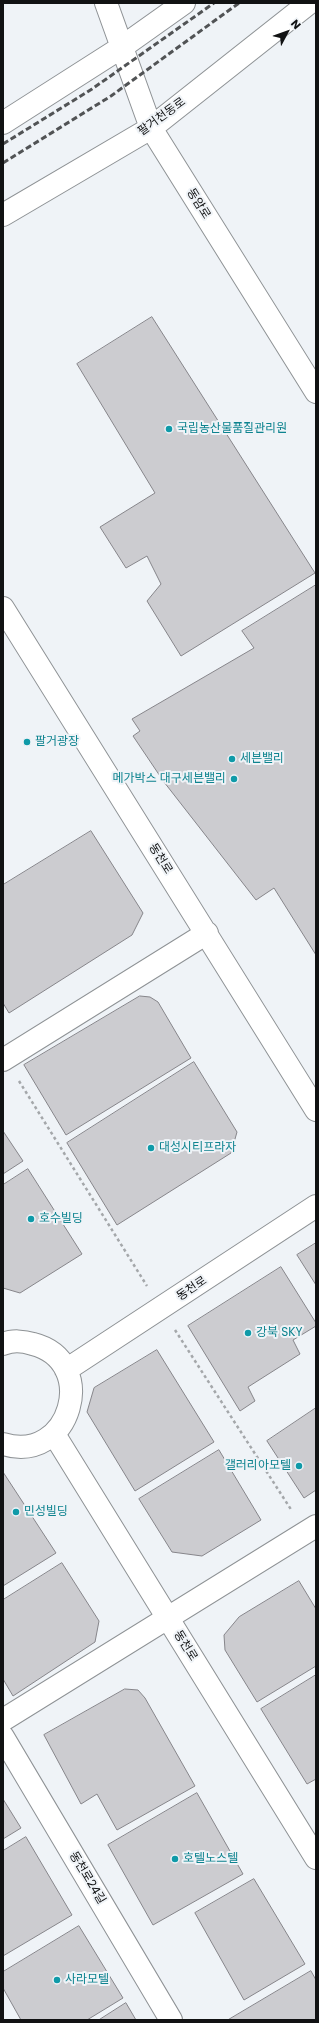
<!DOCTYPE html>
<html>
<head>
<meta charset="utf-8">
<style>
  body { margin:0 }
  #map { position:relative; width:319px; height:2023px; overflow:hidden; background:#eff3f7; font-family:Poppins,sans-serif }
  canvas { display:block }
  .frame { position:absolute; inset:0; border:4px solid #111213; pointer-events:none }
  .north { position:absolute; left:267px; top:12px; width:40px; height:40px; -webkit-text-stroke:3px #eff3f7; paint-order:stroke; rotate:49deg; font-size:11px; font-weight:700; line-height:16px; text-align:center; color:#111213 }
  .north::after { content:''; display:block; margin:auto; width:14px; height:18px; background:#111213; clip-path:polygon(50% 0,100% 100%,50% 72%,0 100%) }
</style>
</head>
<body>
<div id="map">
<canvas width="319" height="2023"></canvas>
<div class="frame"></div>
<div class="north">N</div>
</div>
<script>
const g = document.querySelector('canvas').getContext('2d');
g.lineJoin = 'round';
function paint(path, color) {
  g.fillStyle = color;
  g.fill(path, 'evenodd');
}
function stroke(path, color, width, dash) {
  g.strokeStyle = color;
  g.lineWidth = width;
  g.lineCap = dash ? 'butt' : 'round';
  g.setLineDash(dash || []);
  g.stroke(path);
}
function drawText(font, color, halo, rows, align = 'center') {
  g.font = font + ' Poppins,"Noto Sans KR",sans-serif';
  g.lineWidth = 4;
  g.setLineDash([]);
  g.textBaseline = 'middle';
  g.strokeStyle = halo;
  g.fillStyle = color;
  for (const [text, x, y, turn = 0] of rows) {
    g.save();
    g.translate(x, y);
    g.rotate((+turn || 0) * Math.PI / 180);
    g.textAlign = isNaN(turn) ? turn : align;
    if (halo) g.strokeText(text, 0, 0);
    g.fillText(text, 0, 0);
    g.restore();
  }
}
const building = new Path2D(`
  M152 317 315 573 181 656 147 601 161 584 147 556 126 568 100 527 155 493 77 364Z
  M316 585V955L274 888 256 900 164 782 133 736 140 731 132 719 254 648 242 631Z
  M91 831 143 913 132 935 9 1013 3 1003V885Z
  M140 996 150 997 158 1002 191 1058 66 1135 24 1065Z
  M194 1062 237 1132 231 1153 117 1225 67 1143Z
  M3 1131 23 1161 3 1174Z
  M28 1169 82 1254 20 1293 3 1288V1185Z
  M316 1243V1285L297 1255Z
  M281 1267 316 1323V1326L293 1340 300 1354 248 1387 255 1401 240 1411 188 1326Z
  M157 1350 214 1442 135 1491 87 1412 94 1388Z
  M316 1408V1490L304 1498 267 1441Z
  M219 1450 261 1520 202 1556 172 1552 139 1499Z
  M3 1472 56 1553 3 1586Z
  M62 1563 99 1621 95 1642 13 1696 3 1679V1600Z
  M299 1581 316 1609V1666L257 1702 225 1650 224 1635 239 1617Z
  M316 1675V1779L307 1784 261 1709Z
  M125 1689 138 1690 145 1698 195 1786 117 1830 97 1794 81 1804 44 1735Z
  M197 1793 243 1874 153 1925 108 1845Z
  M3 1799 21 1828 3 1839Z
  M26 1837 72 1915 3 1956V1851Z
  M254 1879 305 1964 244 2000 195 1913Z
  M79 1926 123 1998 87 2020H21L3 1988V1972Z
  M311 1971 316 1980V2020H228Z
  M126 2003 136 2020H99Z`);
paint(building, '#ccccd0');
stroke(building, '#86858a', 1);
const minor = new Path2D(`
  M3 608 316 1110
  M3 1060 207 933
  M54 1434 316 1858
  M3 1720 316 1526
  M3 1737 171 2020`);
const tertiary = new Path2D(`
  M3 1344C12 1340 24 1341 33 1344 100 1361 71 1465 3 1444
  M66 1370 316 1206`);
const secondary = new Path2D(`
  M106 3 151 128 316 392
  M3 123 122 47 184 3
  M3 215 151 128 309 3`);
stroke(minor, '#8e9295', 24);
stroke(tertiary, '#8e9295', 24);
stroke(secondary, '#8e9295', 24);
stroke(new Path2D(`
  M19 1081 147 1286
  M175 1330 292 1511`), '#a4a7aa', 2.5, [3, 3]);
stroke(minor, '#fff', 22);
stroke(tertiary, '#fff', 22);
stroke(secondary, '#fff', 22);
stroke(new Path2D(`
  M3 144 92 89 214 3
  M3 163 111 96 239 3`), '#515355', 3, [6, 3]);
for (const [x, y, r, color] of [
  [169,429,4,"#0f9aa8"],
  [27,742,4,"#0f9aa8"],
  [232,759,4,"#0f9aa8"],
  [234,779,4,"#0f9aa8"],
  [151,1148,4,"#0f9aa8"],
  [31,1219,4,"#0f9aa8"],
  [248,1333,4,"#0f9aa8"],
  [299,1466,4,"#0f9aa8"],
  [16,1512,4,"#0f9aa8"],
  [175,1859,4,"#0f9aa8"],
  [57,1980,4,"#0f9aa8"]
]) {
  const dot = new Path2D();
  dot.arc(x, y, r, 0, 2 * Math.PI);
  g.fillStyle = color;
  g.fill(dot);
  stroke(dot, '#eff3f7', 1.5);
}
drawText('12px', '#111213', '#eff3f7', [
  ["팔거천동로",162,117,-36],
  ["동암로",198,204,58],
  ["동천로",160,859,58],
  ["동천로",192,1289,-34],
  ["동천로",185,1646,58],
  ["동천로24길",87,1878,59]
]);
drawText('12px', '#0d838f', '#eff3f7', [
  ["국립농산물품질관리원",177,429],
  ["팔거광장",35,742],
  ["세븐밸리",240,759],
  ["메가박스 대구세븐밸리",226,779,"right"],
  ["대성시티프라자",159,1148],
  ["호수빌딩",39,1219],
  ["강북 SKY",256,1333],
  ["갤러리아모텔",291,1466,"right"],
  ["민성빌딩",24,1512],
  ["호텔노스텔",183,1859],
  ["사라모텔",65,1980]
], 'left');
</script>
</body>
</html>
